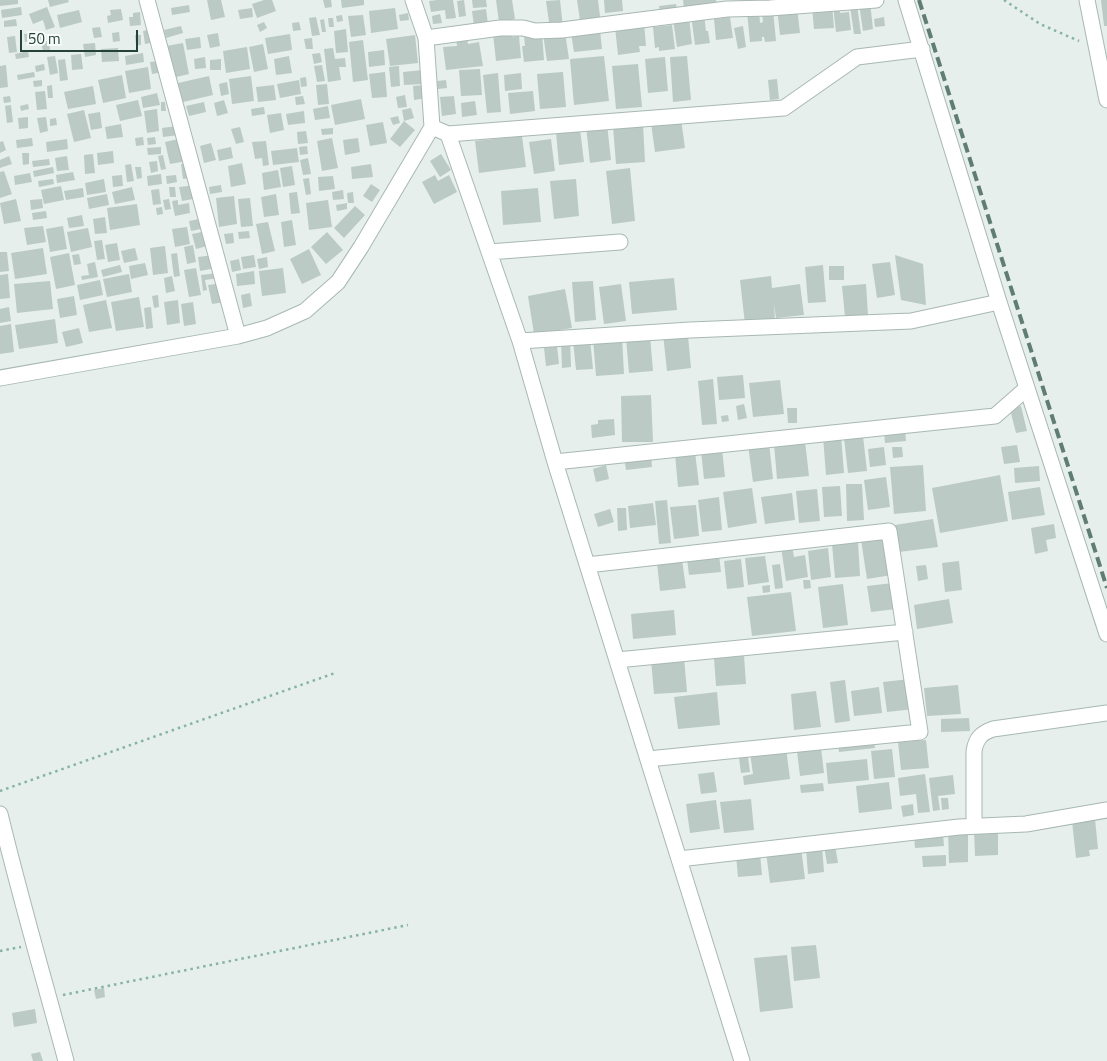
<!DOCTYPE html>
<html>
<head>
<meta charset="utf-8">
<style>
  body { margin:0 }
  #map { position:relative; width:1107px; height:1061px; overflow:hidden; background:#e6efeb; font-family:"Titillium Web",sans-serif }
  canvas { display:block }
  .scale { position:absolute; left:20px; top:30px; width:118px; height:22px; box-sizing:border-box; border:2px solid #24423a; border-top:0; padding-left:6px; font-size:15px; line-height:18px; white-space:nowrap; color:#24423a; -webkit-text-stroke:4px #f7fbf9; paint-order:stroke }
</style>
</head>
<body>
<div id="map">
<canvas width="1107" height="1061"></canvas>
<div class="scale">50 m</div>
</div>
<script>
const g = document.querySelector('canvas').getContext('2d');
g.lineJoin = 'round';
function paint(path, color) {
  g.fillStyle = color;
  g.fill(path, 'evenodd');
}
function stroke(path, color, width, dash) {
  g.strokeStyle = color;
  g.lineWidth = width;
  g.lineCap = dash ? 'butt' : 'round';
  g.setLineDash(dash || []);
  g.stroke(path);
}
paint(new Path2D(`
  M0 0H18V4L0 6Z
  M48 0H68L69 2 50 7Z
  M207 0H221L225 17 211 20Z
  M264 0H272L276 11 257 18 252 4Z
  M323 0H331L332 7 325 8Z
  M341 0H364V5L342 8Z
  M437 0H453L456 18 446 19 445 10 431 12 429 1Z
  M464 0 466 16 459 17 457 1Z
  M472 0H486L487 7 473 8Z
  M496 0H512L515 19 499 22Z
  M560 0 563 27 550 29 546 1Z
  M577 0H598L601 24 581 27Z
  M604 0H622L623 11 605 13Z
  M683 0H716L717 4 684 9Z
  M1101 0H1107V26H1104Z
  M870 2 873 29 863 31 859 4Z
  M676 4 678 15 661 18 659 6Z
  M189 5 190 12 172 15 171 8Z
  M832 5 834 28 814 29 812 7Z
  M857 5 861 34H854L850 6Z
  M833 6H839L840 13 849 12 851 30 836 32Z
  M21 7 22 15 2 18 1 10Z
  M47 7 55 27 46 30 43 20 33 24 29 14Z
  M797 7 800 33 780 35 777 8Z
  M252 8 253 17 240 19 238 10Z
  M395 8 398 29 371 33 369 11Z
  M121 9 123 20 108 23 107 16 111 15 110 10Z
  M486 9 488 24 474 26 472 11Z
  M79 10 82 22 60 28 57 15Z
  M773 10 776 41 765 42 764 37H762V41L750 42 747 12 759 11 760 23 763 22 762 11Z
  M140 12 141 25 130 26 129 17H133V13Z
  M408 13 409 20 400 21 399 15Z
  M440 14 442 23 433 24 432 16Z
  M704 14 706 31H708L710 43 695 45 691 15Z
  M342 15 343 21 337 22 336 16Z
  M363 15 366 35 351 37 348 16Z
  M316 17 320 35 312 36 309 18Z
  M730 17 733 38 716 40 714 19Z
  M884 17 885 26 875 27 874 19Z
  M328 18H333L334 27H329Z
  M689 18 692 44 677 47 673 20Z
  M16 19 17 26 4 27V21Z
  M324 19 326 32H322L320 20Z
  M264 22 267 28 260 32 257 25Z
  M299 22 301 30 293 31 292 23Z
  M644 23 646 46H639L640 52 618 55 615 27Z
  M672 25 675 49 659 51V47L655 48 653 27Z
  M181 26 183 33 166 38 164 30Z
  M743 26 746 47 738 49 734 28Z
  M100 27 102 37 94 38 92 28Z
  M153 29 155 42 145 44 143 31Z
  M346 29 348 52 336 53 334 31Z
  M511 30 512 37 519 36 521 58 496 61 493 34Z
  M600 30 602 49 574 52 571 33Z
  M42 32 43 40 25 42 24 34Z
  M119 32 120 41 113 42 112 33Z
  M565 32 569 59 547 61 543 34Z
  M218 33 220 46 210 48 207 35Z
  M290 34 292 50 268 54 265 38Z
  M542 34 544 60 524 62 522 46H525L524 36Z
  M135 35H141V45H136Z
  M415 35 418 63 390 66 386 39Z
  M15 36 17 52 9 53 7 37Z
  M200 37 201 48 187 50 185 39Z
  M312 38 313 49H306L304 39Z
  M467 38 468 44 479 42 483 66 446 70 443 47 457 46 456 39Z
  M363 40 368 80 353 82 349 42Z
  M49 41 50 50 43 51 41 42Z
  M95 43 96 55 85 57 83 44Z
  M183 43 189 74 172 78 166 46Z
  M263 44 268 69 254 72 249 47Z
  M247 47 250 69 226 73 223 51Z
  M118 48 119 61 102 62 101 49Z
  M333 48 335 59 345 58 346 67H339L341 80 328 82 324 49Z
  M384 50 385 65 369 67 368 52Z
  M28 51 29 57 16 59 15 54Z
  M143 53 144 62 126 65 125 56Z
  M320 53 322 62 314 64 312 54Z
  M81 54 83 69 72 70 71 55Z
  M55 56 58 73 50 75 47 57Z
  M289 56 292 73 276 75 274 59Z
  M604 56 609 101 574 105 570 59Z
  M687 56 691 100 673 102 670 57Z
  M205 57 206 68 195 69 194 59Z
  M665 57 668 91 648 93 645 59Z
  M65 59 68 80 60 81 58 60Z
  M221 59V70H210V60Z
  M161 61 163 72 152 74 150 62Z
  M44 64 45 70 36 72 35 66Z
  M638 64 642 107 616 109 612 66Z
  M6 65 8 87 0 88V66Z
  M322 65 325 81 317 82 314 66Z
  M399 66 400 86 391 87 389 67Z
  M148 67 151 89 129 93 125 71Z
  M480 69 482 95 461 96 459 70Z
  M423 70 424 84 404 85 403 72Z
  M34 72 35 77 18 80 17 75Z
  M385 72 387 97 372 98 369 74Z
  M563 72 566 107 540 109 537 74Z
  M498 73 501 112 487 113 483 75Z
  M521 73 522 89 505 91 504 75Z
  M122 75 126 98 103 103 98 80Z
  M209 76 213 95 183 102 178 83Z
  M251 76 254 101 232 104 229 79Z
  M306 77 307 86 301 87 300 78Z
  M777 79 779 99 770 100 768 80Z
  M42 80V86L34 87 33 81Z
  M299 80 301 94 280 98 277 84Z
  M446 80 447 88 438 89 437 81Z
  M227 82 229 94 221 96 219 84Z
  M327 84 329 104 318 105 316 85Z
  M52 85 53 98H48L47 86Z
  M274 85 276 100 258 102 256 87Z
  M425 85 427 98 414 100 413 86Z
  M93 86 96 104 68 109 64 92Z
  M45 91 47 109 37 110 35 92Z
  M533 91 535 111 510 114 508 93Z
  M157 93 160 105 143 108 141 97Z
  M405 95 407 107 398 108 396 97Z
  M10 96 11 102 4 103 3 97Z
  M303 96 305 104 296 105 295 97Z
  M454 96 456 114 442 116 440 97Z
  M361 99 365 119 335 125 331 105Z
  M138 100 142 116 120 121 116 105Z
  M224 100 228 113 217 116 214 103Z
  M475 101 477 115 462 117 461 103Z
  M161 102H165L166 111H161Z
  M204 102 206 112 189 116 186 106Z
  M28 104 29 109 21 111 20 106Z
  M11 105 13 122 7 123 5 106Z
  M328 106 330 118 315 120 313 109Z
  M264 107 265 114 252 116 251 109Z
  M411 108 414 118 404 121 402 110Z
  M157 109 159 131 147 133 144 111Z
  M84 110 91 138 74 142 67 114Z
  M304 111 305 123 288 125 286 114Z
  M100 112 102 128 91 130 88 114Z
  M281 113 284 130 270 133 267 115Z
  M398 116 400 123 393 125 390 118Z
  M28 117V128L19 129 18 118Z
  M46 117 48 131 40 133 37 118Z
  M56 118 57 125 50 126V119Z
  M681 119 685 148 655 152 651 123Z
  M404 121 415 130 400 147 390 139Z
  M383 122 387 143 370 146 366 125Z
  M121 124 123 137 107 139 105 127Z
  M607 124 611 160 590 163 586 126Z
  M643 124 645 162 616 164 613 127Z
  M177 126 179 135 163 137 162 128Z
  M240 127 244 142 236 144 231 129Z
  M333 128V134L322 135 321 129Z
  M580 129 584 162 559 165 556 132Z
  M306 131 308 143 298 144 297 132Z
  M522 136 526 167 479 173 475 141Z
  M143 137 144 145 136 146 135 138Z
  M155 137 156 144 148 145 147 138Z
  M32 138 33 146 17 148 16 140Z
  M183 138 187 161 170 164 165 142Z
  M332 138 338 168 322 171 317 141Z
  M358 138 360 152 345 155 343 140Z
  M67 139 68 149 47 152 46 142Z
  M551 139 555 171 534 174 529 142Z
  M3 141 6 150 0 153V142Z
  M266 141 269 165 263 166 262 158 255 159 252 142Z
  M211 143 216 160 204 163 200 146Z
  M307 146 308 154 300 155 299 147Z
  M161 147V154L148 155 147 148Z
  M231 147 233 158 219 161 217 150Z
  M297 148 299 162 273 165 271 151Z
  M113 151 114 163 98 165 97 153Z
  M22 153H29V164L23 165Z
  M93 154 95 173 85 174 84 155Z
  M441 154 451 170 440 177 430 161Z
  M163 155 166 169 161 170 158 156Z
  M9 156 12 164 0 168V160Z
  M67 156 69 170 57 171 55 158Z
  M308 158 311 174 303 175 300 160Z
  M49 159 50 165 33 167 32 161Z
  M157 161 158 171 151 173 149 162Z
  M190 163 192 178 183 179 181 164Z
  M242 163 246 184 231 187 228 166Z
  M131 164 134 181 127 182 125 165Z
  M371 164 373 177 352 179 351 167Z
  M292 166 295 185 283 187 280 168Z
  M53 167 54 173 34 177 33 171Z
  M135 167H141L142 178 137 179Z
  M630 168 635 221 612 224 606 171Z
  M278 170 281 187 264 190 262 173Z
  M4 171 12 194 0 198V172Z
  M73 172 75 180 57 183 56 175Z
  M30 173 32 182 15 185 14 176Z
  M161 174 162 184 148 186 147 176Z
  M122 175 123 186 113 187 112 176Z
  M176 175 177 182 167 184 166 176Z
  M435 175 438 181 449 175 457 192 434 204 422 182Z
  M333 176 335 189 319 191 318 177Z
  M309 178 311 194 306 195 303 179Z
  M53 179 54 184 39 187 38 181Z
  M104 179 106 192 87 195 85 183Z
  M576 179 579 216 554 219 550 181Z
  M371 184 380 190 372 202 363 196Z
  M196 185 198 198 182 201 179 187Z
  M221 185 222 192 210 194 209 187Z
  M61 186 64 200 44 204 41 190Z
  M132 187 135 200 115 204 112 192Z
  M169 187H175L176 197H170Z
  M83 188 84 197 66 200 64 191Z
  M538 188 541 222 503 225 501 191Z
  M159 189 161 204 153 205 151 190Z
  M343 190 344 199 333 200 332 192Z
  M297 192 300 213 291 214 289 193Z
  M353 192 354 203H348L347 193Z
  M107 194 109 205 89 209 87 198Z
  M276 194 279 215 264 217 261 197Z
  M234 196 237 224 219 227 216 198Z
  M250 198 253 226 241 227 238 199Z
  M16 199 21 221 4 224 0 203Z
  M42 199 43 208 31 210 30 200Z
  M169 199 171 209 165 210 163 200Z
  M178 200V205L189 203 190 213 175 216 172 201Z
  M328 200 332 227 309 230 306 203Z
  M347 203V209L337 211 336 205Z
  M137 204 140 225 110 230 107 208Z
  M355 206 365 215 344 238 334 228Z
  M162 207 163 214 157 215 156 208Z
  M46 211 47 218 33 220 32 213Z
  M82 215 84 226 69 228 67 218Z
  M105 217 107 233 95 234 93 219Z
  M204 218 206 228 191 231 189 221Z
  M292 220 296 245 284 247 281 222Z
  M268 222 275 251 262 254 256 224Z
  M43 226 46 242 27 245 24 228Z
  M63 226 67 249 50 252 46 229Z
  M187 227 190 244 175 247 172 229Z
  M88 228 92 247 71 252 67 232Z
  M207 231 211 245 196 249 192 234Z
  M249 231 250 238 239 239 238 232Z
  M327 232 343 250 326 264 311 247Z
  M233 233 234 243 226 244 224 234Z
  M102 240 105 259 97 260 94 241Z
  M117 243 120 260 108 262 105 245Z
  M193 245 196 262 187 264 184 247Z
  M165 246 168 273 153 275 150 248Z
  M43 248 47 274 15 279 11 253Z
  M135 248 138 260 124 263 121 251Z
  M309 249 321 275 302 284 290 259Z
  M0 252H7L9 271 0 272Z
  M69 253 75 285 56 289 50 257Z
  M177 253 180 276 174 277 171 254Z
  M79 254 81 264 74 265 72 255Z
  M214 255 216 268 200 271 198 257Z
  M254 255 256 267 243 269 241 257Z
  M895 255 923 264 926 305 901 300Z
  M267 257 268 267 259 269 257 259Z
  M239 259 241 270 232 272 230 261Z
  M95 262 98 277 82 280 81 276 89 275 87 264Z
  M890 262 895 295 877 298 872 264Z
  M145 263 148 275 131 279 129 266Z
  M120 265 122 272 103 277 101 270Z
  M823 265 826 302 808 303 805 267Z
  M829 266H844V280H829Z
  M196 268 201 295 189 297 184 270Z
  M283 268 286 293 262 296 259 271Z
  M254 271 255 284 237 286 236 274Z
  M218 273 219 278 205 280 207 290 203 291 201 275Z
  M8 274 10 298 0 299V275Z
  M129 274 132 292 107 297 103 279Z
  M172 276 175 291 166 293 164 278Z
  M771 276 772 288 800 284 804 315 776 318 774 304 775 321 745 324 740 280Z
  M674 278 677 310 632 314 629 282Z
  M100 280 103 295 80 300 77 285Z
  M50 281 53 309 17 313 14 284Z
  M593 281 596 320 575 322 572 282Z
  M222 283 225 302 212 304 208 285Z
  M621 284 626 321 604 324 599 287Z
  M866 284 868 315 845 317 842 286Z
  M565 289 572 328 534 334 528 296Z
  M250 293 252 306 243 308 241 295Z
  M158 295 159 307 154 308 152 296Z
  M74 296 77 315 60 318 57 299Z
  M139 297 144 327 116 331 111 302Z
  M106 300 112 328 89 332 83 305Z
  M178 300 180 323 167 325 164 302Z
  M193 302 196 324 184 326 181 304Z
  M9 307 11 321 0 323V309Z
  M151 307 153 328 146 329 144 308Z
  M55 319 58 343 19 349 15 325Z
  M11 324 14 352 0 354V326Z
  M79 328 83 343 66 347 62 332Z
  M663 334 688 336 691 368 667 371Z
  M650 336 653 371 629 373 626 338Z
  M622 337 624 374 596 376 593 339Z
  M590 339 593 369 576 370 573 341Z
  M561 340H570L571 367 562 368Z
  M557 346 559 364 546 366 544 348Z
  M743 375 745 398 719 400 717 377Z
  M713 379 717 424 702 425 698 381Z
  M780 380 784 414 753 417 749 383Z
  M651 395 653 442H622L621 396Z
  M744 404 747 418 738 420 736 406Z
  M1021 406 1027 431 1016 433 1010 409Z
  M787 408H797V423H788Z
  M728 415 729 421 722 422 721 416Z
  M614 419 615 435 592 438 591 425 598 424V420Z
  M905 429 906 441 885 443 884 431Z
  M841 435 844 473 826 475 823 437Z
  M863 436 867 471 848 473 844 438Z
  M805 441 809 476 777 479 774 444Z
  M769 443 773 479 753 482 748 445Z
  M1017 445 1020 462 1004 464 1001 447Z
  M884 447 886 465 870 467 868 449Z
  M892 447H902L903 457 893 458Z
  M722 449 725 477 704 479 701 451Z
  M695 452 699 485 678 487 675 454Z
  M651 454 652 467 626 470 624 457Z
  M606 465 609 479 596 482 593 469Z
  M923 465 926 511 894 514 890 467Z
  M1039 466 1040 481 1015 483 1014 468Z
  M1000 475 1008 521 940 533 932 488Z
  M886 477 890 507 868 510 864 480Z
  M846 484H862L864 520 847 521Z
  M840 486 842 516 824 517 822 487Z
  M1040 487 1045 515 1012 520 1008 492Z
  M752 488 757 523 728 528 723 492Z
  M817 489 820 521 799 523 796 491Z
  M792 493 795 520 765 524 761 497Z
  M719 497 722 530 702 532 698 500Z
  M667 500 671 543 659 544 655 501Z
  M653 503 656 525 630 528 628 506Z
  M696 505 699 536 674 539 670 507Z
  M617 508H626L627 530 618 531Z
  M610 509 614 522 598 527 594 514Z
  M933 519 938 547 899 552 895 525Z
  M1054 524 1056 538 1046 540 1048 551 1035 554 1031 528Z
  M885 536 892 575 867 579 861 540Z
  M858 542 860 576 835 578 832 544Z
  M792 545 794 557 805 555 808 577 786 581 781 547Z
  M828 548 831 577 811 580 808 551Z
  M719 555 721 572 689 575 687 559Z
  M765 556 769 582 748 585 745 558Z
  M741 559 744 587 727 589 724 561Z
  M682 560 686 588 660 591 657 563Z
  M959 561 962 590 945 592 942 563Z
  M780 564 783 588 775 589 772 565Z
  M926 565 928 579 918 581 916 566Z
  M803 580H810L811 588 804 589Z
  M893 583 896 609 871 612 867 586Z
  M843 584 848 625 823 628 818 587Z
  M770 585V592L763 593 762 586Z
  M791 592 796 631 752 636 747 597Z
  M949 599 953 623 917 629 914 605Z
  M674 610 676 635 633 639 631 614Z
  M744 656 746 684 716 686 714 658Z
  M684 657 687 692 654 694 651 660Z
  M910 679 914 709 887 712 883 682Z
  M845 680 850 721 835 723 830 682Z
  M958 685 961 714 927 716 924 688Z
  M879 687 882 713 854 716 851 691Z
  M816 691 821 727 794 730 791 694Z
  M717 692 720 725 678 729 674 697Z
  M969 718 970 731 941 732V719Z
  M874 740 875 748 839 752 838 744Z
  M926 740 929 768 901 770 898 742Z
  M786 748 790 779 744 785 743 776 753 774 750 753Z
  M821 748 824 773 800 776 797 751Z
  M892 749 895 777 874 779 871 751Z
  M748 757 750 772 741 773 739 758Z
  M867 759 869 780 828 784 826 763Z
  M714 772 717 792 701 794 698 774Z
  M925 774 930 812 918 813 916 794 900 796 898 778Z
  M953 775 955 794 938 796 940 810 933 811 929 778Z
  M889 782 892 809 859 813 856 786Z
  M823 783 824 791 801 793 800 785Z
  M941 798H948L949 809 942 810Z
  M751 799 754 830 724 833 720 802Z
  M716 800 720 829 690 833 686 804Z
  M913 804 914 815 903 817 901 806Z
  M1095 819 1098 849 1089 850 1090 856 1076 858 1072 821Z
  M948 830H968V862L949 863Z
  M974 830H998V855L975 856Z
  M943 834 944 846 915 848 914 836Z
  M835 845 838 863 827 864 824 846Z
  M822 846 824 872 808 874 806 848Z
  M801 848 805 879 770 883 766 852Z
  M760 853 762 875 738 877 736 855Z
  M946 855V866L923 867 922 856Z
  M816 945 820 978 794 981 791 947Z
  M787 955 793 1008 760 1012 754 958Z
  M104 988 105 997 96 999 94 990Z
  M35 1009 37 1023 14 1027 12 1013Z
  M40 1052 43 1061H33L31 1054Z`), '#bbcac4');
const minor = new Path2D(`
  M147 0 238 336
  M413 0 426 38 432 127 448 134 784 108 857 57 922 49
  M906 0 999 302 1107 634
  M1087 0 1107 100
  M426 38 500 28H523L535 31 562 30 727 9 770 8 876 0
  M448 134 520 341 555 462 742 1061
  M489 252 620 242
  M520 341 690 330 911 321 999 302
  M0 378 238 336 267 328 305 311 338 282 361 247 432 127
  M555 462 995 416 1027 388
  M587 565 889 531 920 732 648 759
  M617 660 905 632
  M0 814C20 897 44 979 66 1061
  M974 826V751C976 739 981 733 993 729L1107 713
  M679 859 959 827 1026 824 1107 810`);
stroke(minor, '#a8b8b2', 17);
stroke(new Path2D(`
  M1004 0 1040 24 1079 41
  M0 791 335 673
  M0 951 21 947
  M63 995 408 925`), '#86b3a5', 2.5, [2.5, 4]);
stroke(minor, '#fff', 15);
stroke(new Path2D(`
  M919 0 1107 588`), '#5f7d75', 4, [10, 5]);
</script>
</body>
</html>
